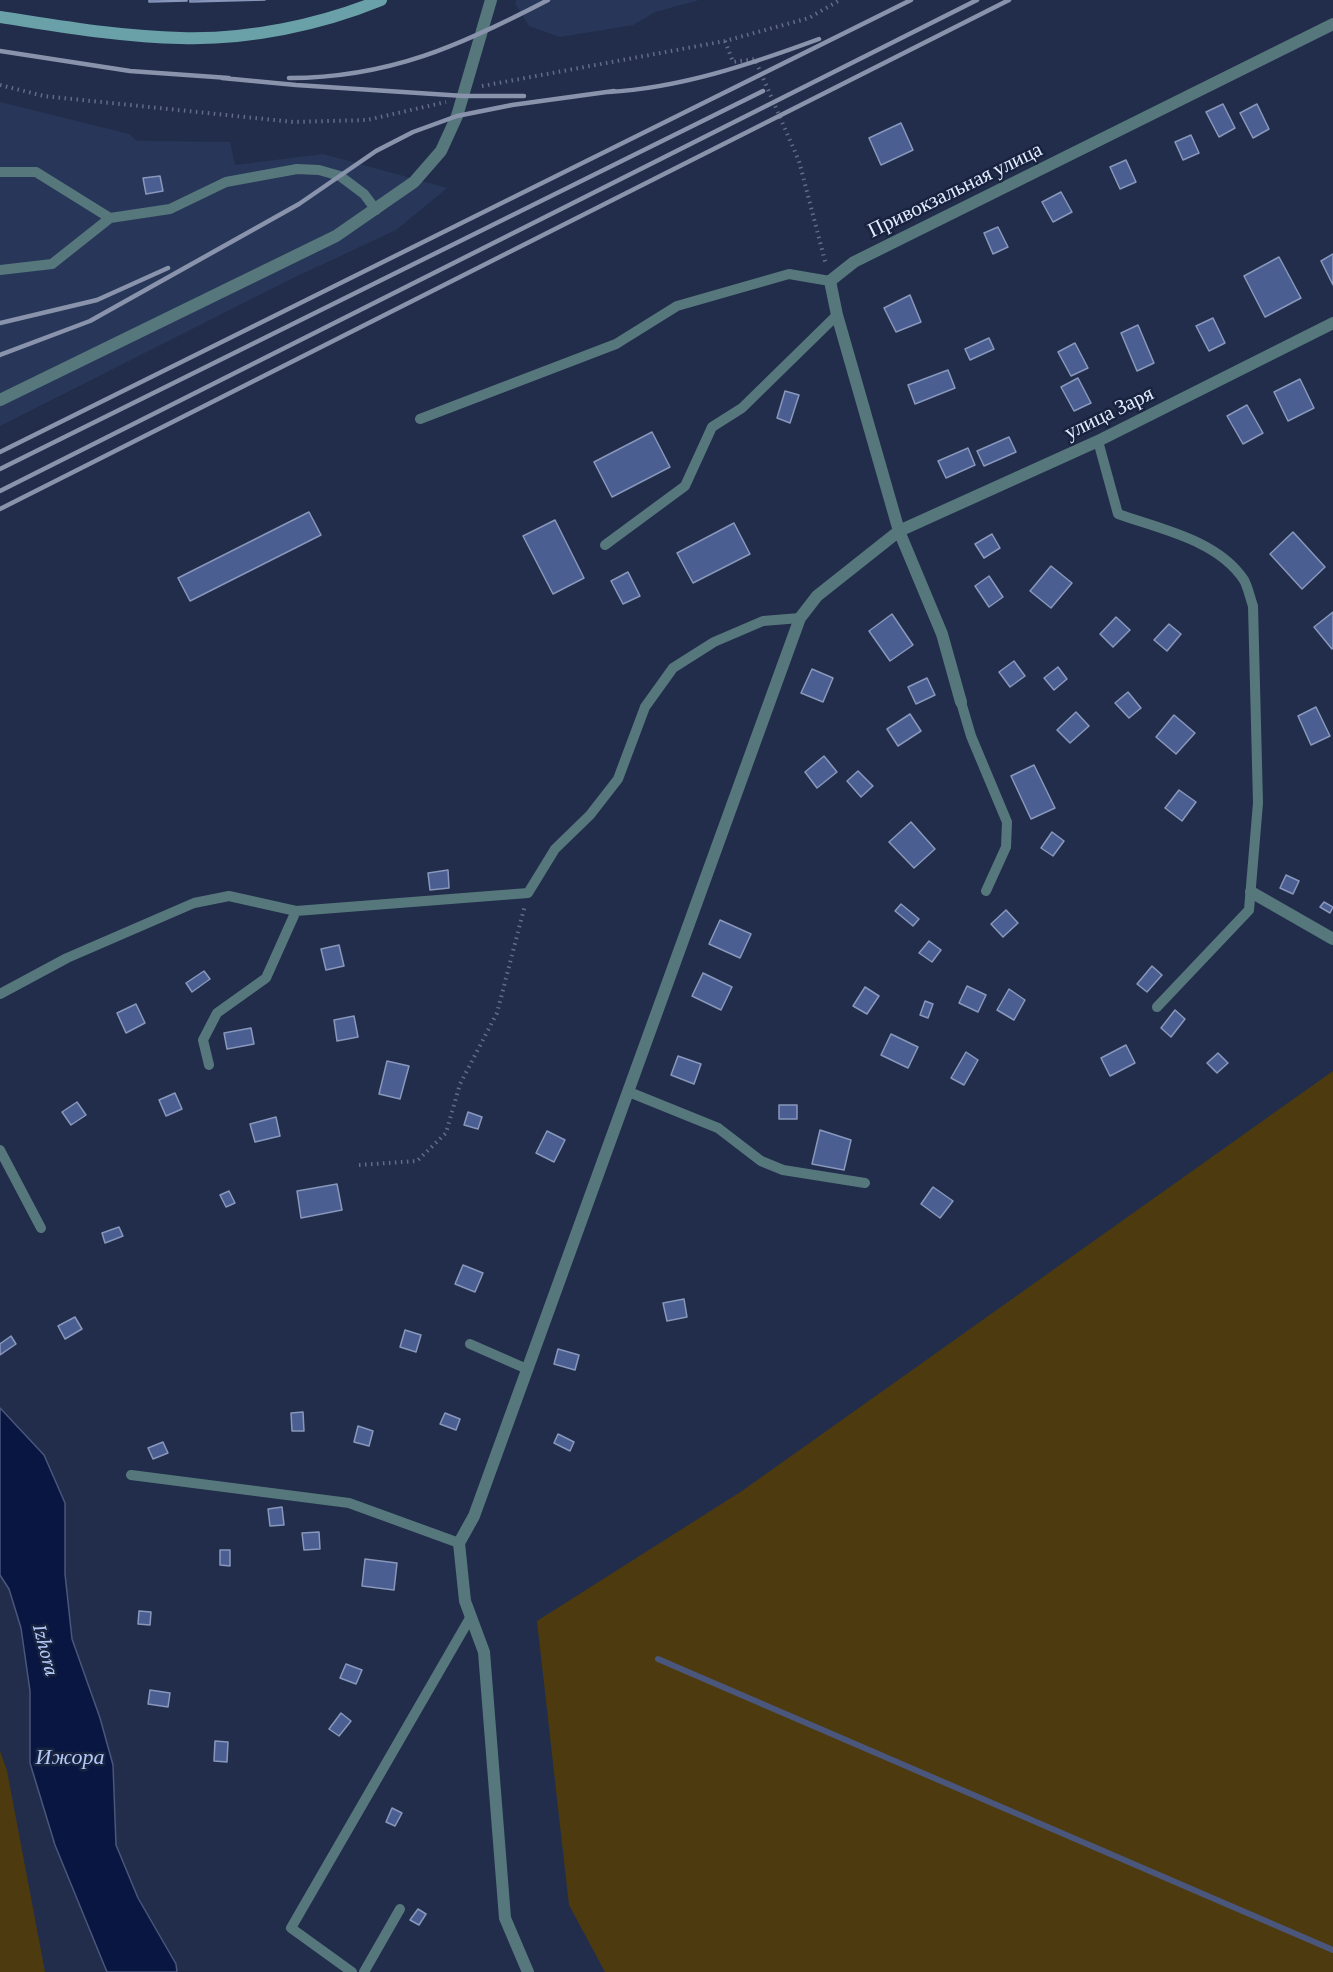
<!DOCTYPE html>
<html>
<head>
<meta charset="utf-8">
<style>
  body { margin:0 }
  canvas { display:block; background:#212d4a }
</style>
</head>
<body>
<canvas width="1333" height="1972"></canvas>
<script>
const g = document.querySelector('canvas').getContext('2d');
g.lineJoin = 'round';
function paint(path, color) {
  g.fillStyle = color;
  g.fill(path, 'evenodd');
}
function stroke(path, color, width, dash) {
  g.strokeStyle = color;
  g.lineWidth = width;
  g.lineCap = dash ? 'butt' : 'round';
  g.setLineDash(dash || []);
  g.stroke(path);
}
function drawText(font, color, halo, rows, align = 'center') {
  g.font = font + ' "Crimson Pro",serif';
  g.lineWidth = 5;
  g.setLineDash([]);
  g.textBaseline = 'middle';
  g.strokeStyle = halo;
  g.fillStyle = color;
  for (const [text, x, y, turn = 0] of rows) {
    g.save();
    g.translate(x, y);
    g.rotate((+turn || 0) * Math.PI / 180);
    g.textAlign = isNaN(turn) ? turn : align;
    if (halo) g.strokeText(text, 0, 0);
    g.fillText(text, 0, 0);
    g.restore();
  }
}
paint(new Path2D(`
  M517 0H699L655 12 633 25 560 37 529 26 515 3Z
  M0 102 129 134 137 141 230 142 235 165 323 154 447 188 396 230 291 279 0 426Z`), '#283759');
paint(new Path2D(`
  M1333 1071V1972H605L569 1905 537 1621 742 1491Z
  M0 1751 7 1771 45 1972H0Z`), '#4d3b0f');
const water = new Path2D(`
  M0 1408 44 1455 65 1503V1574L72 1639 100 1718 113 1765 116 1845 138 1898 176 1964 177 1972H107L55 1845 30 1763V1691L21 1628 9 1589 0 1575Z`);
paint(water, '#091642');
stroke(water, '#4a567b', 1.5);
stroke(new Path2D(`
  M658 1659 1333 1950`), '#4a567b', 6);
const building = new Path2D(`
  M149 0H187V1L149 2Z
  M190 0H265L190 2Z
  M1223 104 1235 128 1219 137 1206 112Z
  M1257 104 1269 129 1253 138 1240 113Z
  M901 123 913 150 881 165 869 138Z
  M1191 135 1199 153 1183 160 1175 142Z
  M1126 160 1136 182 1120 189 1110 167Z
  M160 176 163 191 146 194 143 178Z
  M1061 192 1072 212 1053 222 1042 202Z
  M998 227 1008 247 993 254 984 233Z
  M1333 254V285L1321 261Z
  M1279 257 1301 298 1265 317 1244 276Z
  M910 295 921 322 896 332 884 308Z
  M1213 318 1225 343 1209 351 1196 326Z
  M1138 325 1154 363 1137 371 1121 333Z
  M989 338 994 349 970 360 965 349Z
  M1075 343 1088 368 1071 376 1058 352Z
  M948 370 955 388 915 404 908 385Z
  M1078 378 1091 403 1074 411 1061 387Z
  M1300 379 1314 408 1288 421 1274 392Z
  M785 391 799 395 790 423 777 418Z
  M1247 405 1263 433 1243 444 1227 416Z
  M652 432 670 467 612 497 594 462Z
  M1009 437 1016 452 984 466 977 451Z
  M968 448 975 465 946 478 938 461Z
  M309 512 321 535 190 601 178 578Z
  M555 520 584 578 553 594 523 536Z
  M734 523 750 554 693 583 677 553Z
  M1293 532 1325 567 1302 589 1270 554Z
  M992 534 1000 548 984 558 975 544Z
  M1051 566 1072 583 1051 608 1030 591Z
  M628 572 640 596 623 604 611 581Z
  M989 576 1003 597 989 607 975 586Z
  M1333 612V648L1332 649 1314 627Z
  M892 614 913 645 890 661 869 631Z
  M1116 617 1130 630 1113 647 1100 634Z
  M1169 624 1181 634 1167 651 1154 640Z
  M1014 661 1025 676 1010 687 999 672Z
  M1058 667 1067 679 1054 690 1044 678Z
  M812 669 833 678 823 702 801 693Z
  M927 678 935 695 916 704 908 687Z
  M1128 692 1141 708 1129 718 1115 703Z
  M1316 707 1330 736 1311 745 1298 716Z
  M1076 712 1089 726 1070 743 1057 730Z
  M910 714 921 731 898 746 887 729Z
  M1174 715 1195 733 1176 754 1156 737Z
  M824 756 837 772 817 788 805 772Z
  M1034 765 1055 808 1031 819 1011 776Z
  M858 771 873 786 861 797 847 781Z
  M1179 790 1196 802 1182 821 1165 808Z
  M911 822 935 849 914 868 889 842Z
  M1052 832 1064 841 1053 856 1041 848Z
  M448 870 449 888 430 890 428 873Z
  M1286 875 1299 881 1293 894 1280 888Z
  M1324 902 1333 907 1330 913 1320 907Z
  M901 904 919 919 913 926 895 911Z
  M1006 910 1018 923 1003 937 991 924Z
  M720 920 751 934 740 958 709 944Z
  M929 941 941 950 932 962 919 953Z
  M339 945 344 966 326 970 321 949Z
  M1152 966 1162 975 1147 992 1137 984Z
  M204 971 210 979 192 992 186 983Z
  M703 973 732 987 721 1010 692 996Z
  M967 986 986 995 978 1012 959 1003Z
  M865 987 879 996 867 1014 853 1006Z
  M1009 989 1025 1000 1014 1020 997 1010Z
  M925 1001 933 1004 928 1018 920 1015Z
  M136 1004 145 1023 126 1033 117 1013Z
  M1175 1010 1185 1019 1171 1037 1161 1028Z
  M354 1016 358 1037 337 1041 334 1020Z
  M251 1028 254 1044 227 1049 224 1033Z
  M891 1034 918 1047 908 1068 881 1055Z
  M1126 1045 1135 1063 1110 1076 1101 1058Z
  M966 1052 978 1060 964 1085 951 1078Z
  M1218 1053 1228 1063 1217 1073 1207 1063Z
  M678 1056 701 1064 694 1084 671 1075Z
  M387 1061 409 1066 400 1099 379 1094Z
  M175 1093 182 1109 166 1116 159 1100Z
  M77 1102 86 1115 71 1125 62 1112Z
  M779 1105H797V1119H779Z
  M468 1112 482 1117 478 1129 464 1125Z
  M276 1117 280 1136 255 1142 250 1124Z
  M820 1130 851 1140 844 1170 812 1164Z
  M547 1131 565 1140 554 1162 536 1153Z
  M337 1184 342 1210 301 1218 297 1191Z
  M933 1187 953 1201 940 1218 921 1204Z
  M229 1191 235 1203 226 1207 220 1195Z
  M119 1227 123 1236 105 1243 102 1233Z
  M463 1265 483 1273 475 1292 455 1284Z
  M684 1299 687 1317 667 1321 663 1303Z
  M75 1317 82 1329 65 1339 58 1326Z
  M405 1330 421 1335 416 1352 400 1347Z
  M11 1336 16 1344 0 1355V1344Z
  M558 1349 579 1355 575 1370 554 1364Z
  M303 1412 304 1431H292L291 1413Z
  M445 1413 460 1419 456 1430 440 1424Z
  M358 1426 373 1431 369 1446 354 1442Z
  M558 1434 574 1442 570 1451 554 1443Z
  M163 1442 168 1453 153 1459 148 1448Z
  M282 1507 284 1525 270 1526 268 1509Z
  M319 1532 320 1549 304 1550 302 1533Z
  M220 1550H230V1566L220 1565Z
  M365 1559 397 1563 394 1590 362 1586Z
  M139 1611 151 1612 150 1625 138 1624Z
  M346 1664 362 1670 356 1684 340 1678Z
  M150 1690 170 1693 168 1707 148 1704Z
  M341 1713 351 1721 339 1736 329 1729Z
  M215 1741 228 1742 227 1762 214 1761Z
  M392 1808 402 1813 395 1826 386 1822Z
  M418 1909 426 1914 419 1925 410 1920Z`);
paint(building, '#4a5e91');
stroke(building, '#8897bb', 1.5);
stroke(new Path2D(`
  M725 41 733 62 755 59 756 62 799 161 826 265
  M0 85 44 96 293 122 367 120 446 102
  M482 86 725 41 809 18 840 0
  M359 1165 417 1161 446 1133 460 1084 497 1013 525 905`), '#626c86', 4, [1.5, 4.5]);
stroke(new Path2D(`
  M0 172H36L110 218
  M0 270 52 264 110 218 170 209 226 182 297 169 319 170 340 176 364 194 376 210
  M420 419 616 344 677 306 789 274 830 281
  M1098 441 1118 514C1160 529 1218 540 1244 580 1248 587 1250 598 1253 606L1258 803 1249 910 1157 1007
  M605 545 685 486 712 427 742 408 837 315
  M961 702 971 736 1007 822 1006 847 986 891
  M0 994 67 958 194 903 229 896 296 911
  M209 1065 203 1040 217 1013 266 978 296 911 528 893 555 849 590 815 618 779 645 707 673 668 714 642 763 621 800 618
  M629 1092 718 1128 761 1161 783 1170 865 1183
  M0 1150 41 1228
  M470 1344 527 1369
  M131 1475 349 1503 459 1543
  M352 1972 291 1928 470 1618
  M364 1972 400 1909`), '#56787c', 10);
stroke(new Path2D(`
  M0 400 336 236 414 182 441 151 457 116 491 0
  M961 702 942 634 899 531 837 315 830 281 854 262 1333 24
  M1251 892 1333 939
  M528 1972 505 1918 484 1652 465 1601 459 1543 474 1516 800 618 817 596 899 531 1098 441 1333 323`), '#56787c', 12);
stroke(new Path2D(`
  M0 17C59 26 121 37 181 38 248 40 320 25 381 0`), '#6aa1a8', 12);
stroke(new Path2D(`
  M0 51 130 71 229 78
  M222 78 296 85 464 96H524
  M289 78C389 78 462 45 548 0
  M608 92C681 88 751 64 819 39
  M0 323 97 300 168 268
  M0 355 90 321 299 204 376 151 413 132 457 116 512 105 614 91
  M0 452 911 0
  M0 469 763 91
  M0 491 977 0
  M0 509 1009 0`), '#8993ab', 4.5);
drawText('21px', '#e3ebff', '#18233f', [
  ["Привокзальная улица",955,190,-26],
  ["улица Заря",1109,413,-26]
]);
drawText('italic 22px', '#b4c9f8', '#18233f', [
  ["Izhora",46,1650,75],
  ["Ижора",70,1757]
]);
</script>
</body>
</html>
